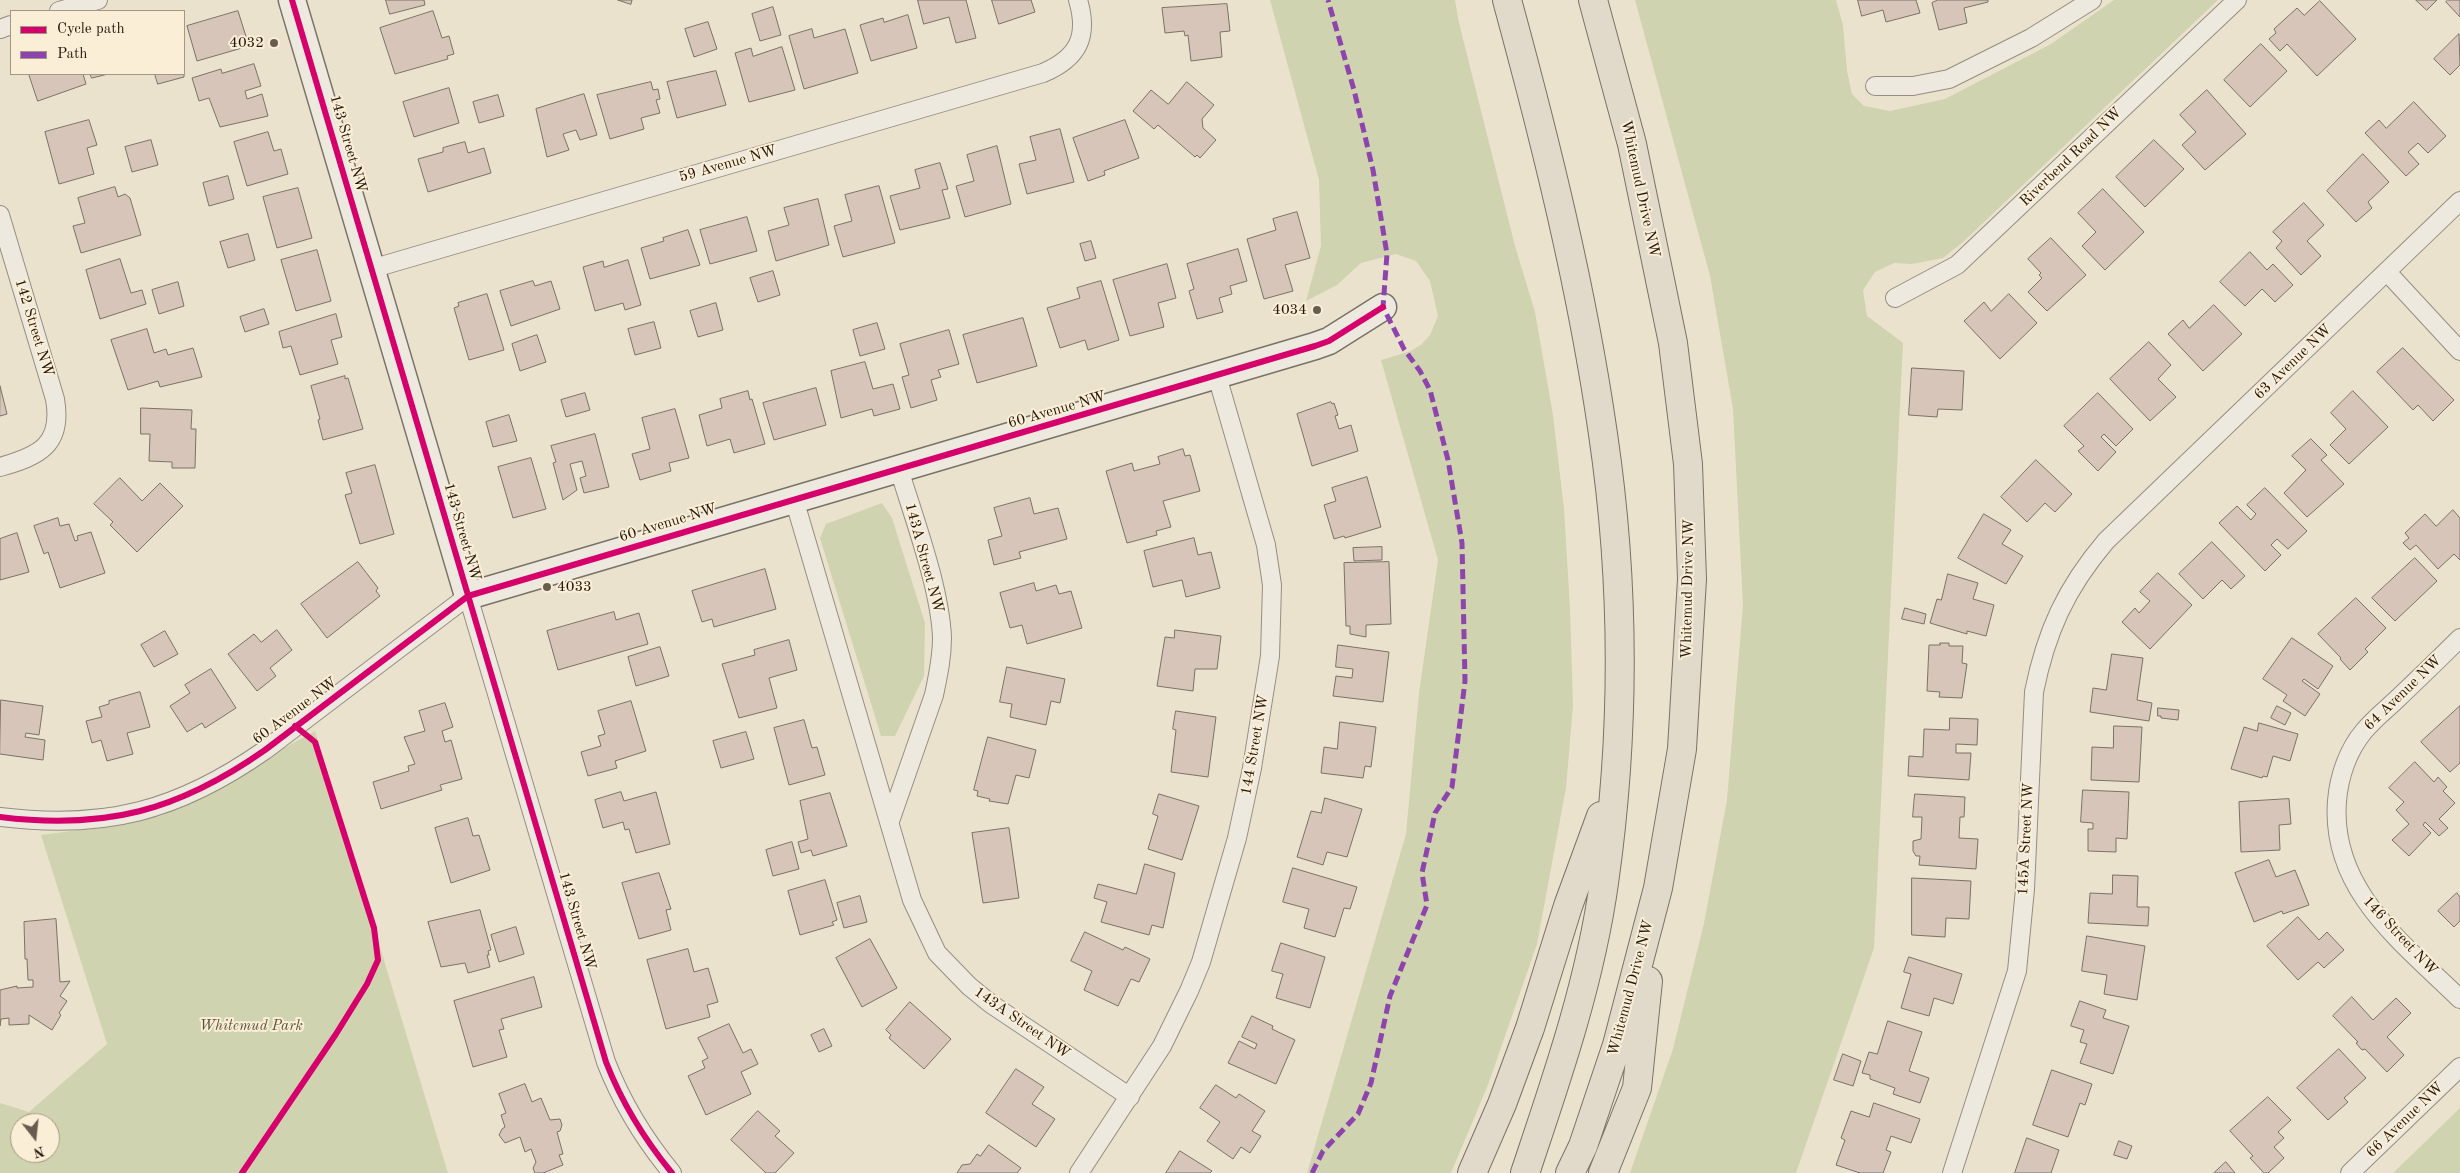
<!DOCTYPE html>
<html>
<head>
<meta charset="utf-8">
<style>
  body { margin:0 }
  #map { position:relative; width:2460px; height:1173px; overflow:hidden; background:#ebe2cd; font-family:"Old Standard TT",serif }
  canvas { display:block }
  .legend { position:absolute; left:10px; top:10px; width:175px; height:65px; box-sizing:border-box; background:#faefd6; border:1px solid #a49785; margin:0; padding:6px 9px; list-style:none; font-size:15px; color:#22140b }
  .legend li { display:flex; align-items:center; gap:10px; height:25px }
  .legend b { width:25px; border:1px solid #a49785 }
  .north { position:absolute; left:10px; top:1113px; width:50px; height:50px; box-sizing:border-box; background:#faefd6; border:1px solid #a49785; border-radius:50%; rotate:164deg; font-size:14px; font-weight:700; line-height:20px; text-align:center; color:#22140b }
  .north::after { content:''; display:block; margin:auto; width:18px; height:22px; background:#685c4f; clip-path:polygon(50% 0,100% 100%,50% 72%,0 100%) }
</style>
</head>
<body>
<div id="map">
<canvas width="2460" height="1173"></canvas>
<ul class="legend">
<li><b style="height:6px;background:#d6006c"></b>Cycle path</li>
<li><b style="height:6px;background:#8e44ad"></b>Path</li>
</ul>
<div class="north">N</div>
</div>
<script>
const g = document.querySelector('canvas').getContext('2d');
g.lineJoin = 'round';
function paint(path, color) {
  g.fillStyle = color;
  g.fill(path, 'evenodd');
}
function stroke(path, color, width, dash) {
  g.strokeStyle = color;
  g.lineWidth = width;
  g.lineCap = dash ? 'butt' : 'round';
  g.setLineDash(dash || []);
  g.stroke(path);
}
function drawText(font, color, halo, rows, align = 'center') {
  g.font = font + ' "Old Standard TT",serif';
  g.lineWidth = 4;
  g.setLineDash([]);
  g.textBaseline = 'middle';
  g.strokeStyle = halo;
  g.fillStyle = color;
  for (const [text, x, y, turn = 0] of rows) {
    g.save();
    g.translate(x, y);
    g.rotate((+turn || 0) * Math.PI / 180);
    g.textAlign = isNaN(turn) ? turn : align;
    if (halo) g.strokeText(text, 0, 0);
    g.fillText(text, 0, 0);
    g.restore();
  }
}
paint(new Path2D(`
  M1270 0H1455L1459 23 1515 246 1535 312 1553 415 1564 509 1570 608 1573 705 1566 788 1537 944 1488 1085 1451 1173H1307L1406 834 1419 693 1438 560 1381 360 1411 351 1422 344 1430 335 1438 316 1430 281 1416 261 1396 254 1361 263 1337 285 1306 301 1321 246 1319 180Z
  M1635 0H1836L1843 25 1847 71 1852 94 1864 106 1890 111 1945 99 2051 44 2114 0H2218L1963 242 1943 258 1912 264 1894 263 1875 272 1863 290 1867 316 1903 343 1874 948 1796 1173H1630L1673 1049 1704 923 1727 800 1743 605 1733 409 1710 276Z
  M882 503 892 518 925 623 924 676 895 736H881L820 538 826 524Z
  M315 731 448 1173H0V1103L29 1112 107 1044 41 835 117 825 161 816ZM20 1123H50V1153H20Z
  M2460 1108V1173H2393Z`), '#d0d3af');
const building = new Path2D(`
  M386 0H424L425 5 390 14Z
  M618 0H632L631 4Z
  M918 0H966L976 38 956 43 949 17 924 24Z
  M992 0H1031L1035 12 999 24Z
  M1858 0H1916L1920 13 1886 22 1883 10 1862 16Z
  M1938 0H1988V2L1964 8 1967 23 1939 30 1932 3Z
  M2416 0H2437L2427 10Z
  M2448 0H2460V17L2446 2Z
  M2320 1 2356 39 2317 76 2287 44 2280 51 2269 39 2276 33 2274 29 2297 8 2304 15Z
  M1227 4 1230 31 1220 32 1222 57 1191 61 1188 35 1185 36 1184 31 1165 33 1162 8Z
  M773 7 781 35 760 41 752 14Z
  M238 11 249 46 197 61 187 26Z
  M433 11 442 38 449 36 454 54 447 56 448 59 395 74 380 28Z
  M908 15 917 48 871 61 860 25 883 18 884 22Z
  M708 22 717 49 694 57 685 29Z
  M812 29 814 38 845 29 858 73 804 89 789 36Z
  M2459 34 2460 65 2450 75 2434 59Z
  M2261 44 2287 71 2250 107 2224 80Z
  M782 47 795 90 749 102 735 53 751 48 753 56Z
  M254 64 261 86 245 91 247 99 262 94 268 116 220 127 209 98 199 101 192 78 221 69 222 73Z
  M716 71 726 105 677 118 667 82Z
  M29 74H83L86 84 38 101Z
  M90 74H108L92 78Z
  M155 74H184V77L158 84Z
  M651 82 653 90 658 89 660 99 656 100 660 113 641 118 644 129 610 139 597 95Z
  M1187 82 1214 105 1202 119 1203 128 1216 140 1200 158 1197 155 1195 157 1158 125 1154 129 1133 111 1151 90 1168 104Z
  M449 88 459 123 414 137 403 102Z
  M2207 90 2246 134 2205 170 2182 145 2196 132 2180 115Z
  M584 94 597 135 580 140 576 130 563 134 569 150 547 157 536 109Z
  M498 95 504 116 479 123 473 102Z
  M2414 102 2446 136 2428 153 2418 143 2408 152 2419 164 2406 176 2365 133 2379 120 2386 128Z
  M89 120 97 145 87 148 94 174 59 184 45 132Z
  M1125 120 1139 158 1104 171 1105 175 1088 181 1073 138Z
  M1060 129 1074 182 1027 194 1019 164 1036 160 1030 137Z
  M268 132 274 151 281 149 288 174 247 186 234 142Z
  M151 140 158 165 132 172 125 147Z
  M2154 140 2184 169 2145 207 2116 177Z
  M465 142 468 153 484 148 491 173 428 192 418 159 443 152V148Z
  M997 146 1011 204 965 217 956 186 974 181 967 155Z
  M2363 154 2389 182 2368 202 2372 208 2356 222 2327 191Z
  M940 163 948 189 942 190 950 218 900 230 890 196 920 188 915 170Z
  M228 176 234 199 209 206 203 183Z
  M879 186 895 243 843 257 834 226 852 221 845 195Z
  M115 187 118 197 125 194 130 198 141 235 81 253 73 226 85 223 78 198Z
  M298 188 312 238 277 248 263 197Z
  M2103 189 2144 232 2105 270 2082 246 2096 232 2078 213Z
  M818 199 829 245 776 261 768 231 789 225 784 208Z
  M2304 203 2324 225 2307 241 2321 256 2301 275 2276 248 2282 241 2273 232Z
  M1297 212 1310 258 1285 265 1293 291 1264 299 1247 239 1276 230 1273 219Z
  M747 217 757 251 710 264 700 230Z
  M688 230 700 265 650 279 641 248 664 241 663 238Z
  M248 234 255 260 228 268 220 242Z
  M2051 238 2086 275 2047 311 2028 292 2042 278 2039 275 2041 273 2028 259Z
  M1091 241 1096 258 1085 261 1080 244Z
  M1238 249 1247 281 1230 286 1232 294 1219 298 1223 312 1197 319 1189 291 1194 289 1187 264Z
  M317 250 331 301 296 311 281 260Z
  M2250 252 2267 270 2273 264 2293 285 2275 302 2262 289 2245 306 2220 282Z
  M120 259 131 293 142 290 146 304 100 319 86 270Z
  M628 260 641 305 625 310 623 303 595 311 583 267 603 261 604 267Z
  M1167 264 1176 298 1158 303 1164 327 1130 336 1113 280Z
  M773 271 780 295 758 302 750 278Z
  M533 281 535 286 551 281 560 309 511 326 500 291Z
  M1101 281 1119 340 1088 350 1085 340 1060 348 1047 308 1080 298 1077 288Z
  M178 282 184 306 159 314 152 290Z
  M487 294 504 350 469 360 454 308 459 306 458 303Z
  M2009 294 2037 323 2000 359 1964 321 1984 302 1991 311Z
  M716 303 723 330 698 337 690 311Z
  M2214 305 2242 334 2203 371 2168 334 2183 320 2189 328Z
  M264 309 269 324 245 332 240 317Z
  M336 314 342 337 331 340 338 364 300 375 291 346 283 348 279 332Z
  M1023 318 1037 366 977 383 963 335Z
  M654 322 661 348 635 355 628 329Z
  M877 323 885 349 860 356 853 330Z
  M147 329 154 353 166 349 168 355 193 348 202 377 160 387 158 381 128 390 111 340Z
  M949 330 959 364 938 370 941 377 931 380 937 400 911 408 902 377 909 375 900 344Z
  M537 335 546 362 520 371 512 344Z
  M2149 342 2171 365 2158 379 2176 397 2150 421 2110 379Z
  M2403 348 2454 400 2433 421 2418 405 2413 410 2377 372Z
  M865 362 873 389 893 384 900 409 874 416 872 409 841 418 831 371Z
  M1912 368 1964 371 1962 410 1938 409 1937 417 1909 415Z
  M345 376V379L348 378 363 429 323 440 318 420 320 419 311 386Z
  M0 386 7 414 0 416Z
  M816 388 826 425 774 440 763 403Z
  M748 391 750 400 752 399 765 444 734 453 730 439 707 446 699 415 722 408 720 399Z
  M2353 391 2388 427 2349 464 2330 445 2346 429 2331 413Z
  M585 393 590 410 566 417 561 400Z
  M2098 393 2133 429 2116 446 2104 434 2101 437 2116 452 2098 471 2078 451 2084 446 2064 426Z
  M1331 402 1332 404 1334 403 1338 415 1335 416 1339 429 1351 425 1358 451 1312 466 1297 414Z
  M141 408 192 410 191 429H196L195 468H172V462L149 461 150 434H141Z
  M675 409 689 458 669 463 671 471 640 480 632 454 650 449 642 418Z
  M509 415 517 441 493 447 486 422Z
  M595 434 609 487 584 493 580 478 586 476 582 461 570 464 577 490 563 500 553 463 556 462 551 446Z
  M2311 439 2327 455 2321 460 2344 484 2307 517 2284 493 2306 470 2292 456Z
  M1183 449 1185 456 1190 455 1200 491 1163 501 1171 527 1156 531 1157 535 1127 543 1106 471 1132 463 1134 471 1160 464 1158 457Z
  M531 458 546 509 513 518 498 467Z
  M2036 460 2072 494 2055 512 2045 503 2027 522 2001 497Z
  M375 465 394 534 360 544 345 495 352 493 346 473Z
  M1367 477 1381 527 1345 538 1344 536 1334 539 1324 505 1336 501 1332 488Z
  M120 478 142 501 160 483 183 506 137 552 110 525 113 522 94 504Z
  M2265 488 2307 531 2288 549 2277 539 2271 545 2281 555 2265 571 2219 523 2237 506 2251 520 2256 514 2247 505Z
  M1030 498 1034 514 1058 508 1067 539 1019 552 1021 558 994 565 988 540 1002 536 994 508Z
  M2453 510 2460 518V560L2454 554 2438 569 2416 545 2410 550 2403 543 2409 538 2405 533 2425 514 2436 526Z
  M1984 514 2011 530 2002 544 2023 556 2006 584 1958 558Z
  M58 518 60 526 69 524 75 541 78 540 77 536 91 532 105 573 60 588 48 552 44 554 34 526Z
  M17 533 29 572 0 580V539Z
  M1194 538 1198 555 1211 552 1220 588 1186 597 1182 580 1153 587 1144 551Z
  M2212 542 2245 576 2231 589 2222 580 2203 599 2179 574Z
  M1382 547V560L1354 561 1353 548Z
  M2415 558 2437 581 2395 621 2372 598Z
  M358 562 378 588 376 591 380 596 327 638 301 604Z
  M1389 562 1391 624 1366 625V637L1350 634V626H1346L1344 563Z
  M765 569 776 609 714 627 712 619 702 622 692 591Z
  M2158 573 2192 605 2150 649 2122 622 2135 608 2139 613 2150 601 2140 592Z
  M1948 574 1978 583 1973 599 1994 605 1986 636 1967 631V634L1930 623 1937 599 1941 600Z
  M1034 583 1036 591 1056 585 1059 594 1071 591 1082 628 1027 644 1022 625 1010 628 1000 593Z
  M2356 598 2386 628 2365 649 2368 652 2350 670 2340 659 2341 658 2318 634Z
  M1905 608 1926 614 1924 624 1902 619Z
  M614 612 616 620 639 613 648 644 558 670 547 631Z
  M277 630 292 650 270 668 276 676 257 691 228 654 254 634 261 642Z
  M1175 630 1221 636 1217 669H1195L1193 691 1157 686 1165 637 1174 638Z
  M165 631 178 654 154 667 141 645Z
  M2292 638 2333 666 2318 689 2304 679 2302 681 2320 694 2305 716 2283 701 2287 695 2263 679Z
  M789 640 797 670 769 678 777 708 739 718 722 664 755 655 754 650Z
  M1940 643H1949V646H1963L1962 663 1967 664 1962 698 1939 697 1940 692 1927 691 1929 645H1940Z
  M1338 645 1389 652 1383 702 1333 696 1336 676 1352 678 1353 669 1336 667Z
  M660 647 669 676 636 686 628 657Z
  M2112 654 2143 658 2137 700 2152 703 2149 721 2090 712 2093 688 2106 690Z
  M1007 667 1065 679 1060 703 1051 701 1046 725 1010 717 1012 704 1000 702Z
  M211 669 236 708 205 728 202 723 187 732 170 706 190 693 185 685Z
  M140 692 150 727 127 733 133 754 107 761 101 740 92 743 86 721 102 717 99 707 109 704V701Z
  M1 700 43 706 39 735 26 733 25 737 45 740 43 760 0 754Z
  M631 701 646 751 615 761 617 768 588 776 581 752 601 746 598 736 605 734 598 711Z
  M445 703 453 727 442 731 445 742 451 740 462 779 440 785 442 790 381 809 373 782 409 771 408 766 415 764 404 737 425 731 419 711Z
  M2277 706 2291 713 2285 725 2271 718Z
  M2460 706V763L2450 772 2421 742Z
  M2158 708 2179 710 2178 720 2161 718V716H2158Z
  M1176 711 1216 717 1208 777 1171 772 1176 730 1173 729Z
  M1950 718 1978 719 1977 745 1956 744V753H1971L1969 780 1908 776 1909 756 1923 757 1924 729 1949 730Z
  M804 720 812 748 817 747 825 775 789 785 774 728Z
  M1340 722 1376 727 1371 767 1365 766 1363 778 1321 773 1324 747 1337 749Z
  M2259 723 2298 734 2290 761 2273 756 2267 777 2263 776 2262 778 2231 769 2244 727 2257 731Z
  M2114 726 2142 727 2139 782 2091 780 2092 747 2113 748Z
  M746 732 754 759 721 768 713 741Z
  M988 737 1036 750 1029 778 1016 775 1008 804 989 801 990 799 977 796 978 791 974 790Z
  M2415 762 2434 782 2438 777 2447 787 2443 791 2455 803 2439 819 2448 828 2439 836 2425 822 2423 825 2431 833 2409 856 2392 840 2409 824 2396 810 2404 802 2389 788Z
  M2083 790 2129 792 2127 839 2116 838V852L2088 851V829H2093V823L2081 822Z
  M621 792 624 801 656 792 670 844 636 853 629 829 625 830 623 822 603 828 595 800Z
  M830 793 847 846 813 856 811 850 801 853 798 842 808 839 800 801Z
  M1159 794 1199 806 1182 860 1148 849 1158 816 1153 814Z
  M1915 794 1965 797 1964 817H1960L1959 838 1978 839 1976 869 1919 865 1920 856H1916L1913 851V841L1921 839 1922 817H1913Z
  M1325 798 1362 809 1347 857 1327 852 1323 865 1297 857 1311 811 1321 813Z
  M2289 799 2291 824 2279 825 2280 850 2241 852 2239 802Z
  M468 818 473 836 479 835 490 870 451 883 435 828Z
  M1009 828 1019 898 983 903 972 833Z
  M792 842 799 869 773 876 766 850Z
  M2269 860 2276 877 2295 870 2309 905 2283 914 2282 911 2254 922 2235 873Z
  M1145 864 1175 873 1163 928 1152 925 1149 935 1101 922 1107 902 1094 898 1098 884 1136 894Z
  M1293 868 1357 887 1350 909 1344 908 1335 937 1304 928 1309 909 1283 902Z
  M659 873 671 909 666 910 671 930 639 939 622 883Z
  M2113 875 2138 876 2137 907H2149L2148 926 2088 923 2090 893 2112 894Z
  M1912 878 1971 881 1969 919 1946 918 1945 937 1912 935Z
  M825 880 837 920 832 922 834 925 800 935 788 891Z
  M2457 893 2460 897V921L2454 927 2438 911Z
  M860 896 867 922 844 928 837 903Z
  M480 910 491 950 488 951 489 955H487L490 967 468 973 465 963 441 967 428 922Z
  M2298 917 2319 940 2327 932 2344 950 2324 968 2318 962 2298 980 2267 946Z
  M56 919 60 982 70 981 60 996 67 1001 59 1013 61 1015 52 1030 29 1015V1024L9 1025V1018L1 1019 0 1026V990L17 986V988L33 987V980H28L27 959H25L24 922Z
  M516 927 524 954 499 962 491 935Z
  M1085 932 1123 950 1125 947 1150 959 1139 982 1131 979 1118 1006 1084 990 1092 971 1071 961Z
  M2087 936 2145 946 2137 1000 2104 994 2107 975 2082 971Z
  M870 939 897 988 862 1007 836 958Z
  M1281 943 1325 957 1310 1008 1276 998 1283 974 1272 971Z
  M688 949 694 972 708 968 718 1002 707 1005 710 1017 666 1029 647 960Z
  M1909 957 1962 974 1953 1004 1934 998 1929 1016 1901 1008 1911 974 1904 972Z
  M534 977 542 1007 501 1019 504 1029 499 1030 507 1057 473 1067 454 1001Z
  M2352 997 2373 1020 2396 998 2411 1013 2387 1037 2404 1055 2387 1072 2365 1049 2362 1050 2356 1043 2358 1042 2333 1016Z
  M2080 1001 2106 1010 2103 1018 2129 1026 2113 1074 2080 1063 2087 1044 2080 1042 2084 1030 2071 1026Z
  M910 1002 951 1039 924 1069 889 1038 891 1035 886 1030Z
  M1252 1016 1273 1026 1272 1029 1295 1040 1276 1084 1228 1063 1239 1041 1255 1049 1257 1044 1242 1037Z
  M1888 1021 1922 1032 1909 1071 1929 1078 1920 1103 1893 1094 1895 1088 1870 1079V1075L1862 1073 1869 1052 1877 1054Z
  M729 1024 743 1053 751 1049 758 1064 741 1072 751 1094 706 1115 688 1076 705 1068 702 1061 708 1058 698 1038Z
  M824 1029 832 1046 819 1052 811 1035Z
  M2339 1049 2366 1078 2344 1098 2348 1102 2328 1120 2297 1088Z
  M1843 1054 1861 1061 1853 1086 1834 1080Z
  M1016 1069 1044 1087 1032 1104 1055 1119 1036 1147 986 1113Z
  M2052 1070 2092 1084 2085 1105 2080 1103 2068 1137 2033 1125Z
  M525 1084 532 1102 541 1098 550 1120 560 1119 562 1125 560 1131 557 1132 563 1154 559 1155 563 1165 543 1173H535L533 1168 536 1162 531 1149 525 1152 520 1137 505 1143 499 1135 502 1129 505 1127 501 1115 506 1113 499 1094Z
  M1216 1085 1236 1098 1239 1094 1265 1111 1252 1131 1261 1136 1250 1153 1241 1147 1233 1159 1207 1141 1220 1122 1200 1108Z
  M2268 1097 2291 1120 2278 1132 2284 1138 2274 1147 2284 1158 2268 1173H2264L2250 1158 2253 1156 2230 1131Z
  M1874 1103 1920 1119 1911 1143 1891 1136 1886 1150 1891 1152 1883 1173H1860L1836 1165 1845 1140 1841 1138 1851 1111 1869 1117Z
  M758 1111 780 1131 775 1136 794 1153 775 1173H766L731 1140Z
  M2027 1138 2059 1150 2051 1173H2015Z
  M2119 1141 2132 1146 2127 1159 2114 1155Z
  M989 1145 1021 1168 1017 1173H957L962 1165 970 1164 977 1154 980 1156Z
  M1180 1151 1212 1171 1210 1173H1166Z
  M2226 1162 2235 1173H2214Z`);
paint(building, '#d7c5b9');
stroke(building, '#797266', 1);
const street = new Path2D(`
  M59 11 98 0
  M0 29 11 25
  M1875 86H1913L1949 79 2031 38 2092 0
  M0 215 55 399C63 445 39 456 0 467
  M371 269 1043 73C1078 58 1089 37 1078 0
  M2387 272 2460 351
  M1895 298 1957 265 2237 0
  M794 499 912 900 937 953 969 986 991 1004 1130 1097
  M2460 638C2438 660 2416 681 2394 702 2384 711 2373 720 2364 731 2348 750 2339 776 2337 801 2330 890 2403 943 2460 999
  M0 817C105 830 178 811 265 750L468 596 606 1062C622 1103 644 1139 672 1173
  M890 821 934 695C938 676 942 658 942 638 940 587 914 519 899 469
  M1079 1173 1162 1046 1189 991 1201 962 1237 838 1252 768 1270 656 1272 585 1266 545 1217 376
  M1952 1173 2017 971 2025 889 2034 692C2046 632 2066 588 2106 541L2460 201
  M2350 1173 2460 1067`);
const secondary = new Path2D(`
  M292 0 468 596 1315 346 1329 341 1383 307`);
const highway = new Path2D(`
  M1507 0C1546 143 1582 288 1603 434 1625 583 1625 735 1604 883 1590 983 1557 1078 1525 1173
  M1472 1173 1502 1104 1530 1028 1568 906 1601 816
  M1570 1173 1583 1146 1617 1045 1658 888 1682 749 1692 579 1688 464 1673 343 1632 144 1593 0
  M1603 1173 1637 1088 1648 981`);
stroke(street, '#958d81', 20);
stroke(secondary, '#797266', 29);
stroke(highway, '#797266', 30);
stroke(street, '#eee9df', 18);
stroke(secondary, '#eee9df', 26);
stroke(highway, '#e1d9ca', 28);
stroke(new Path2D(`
  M1312 1173 1323 1151 1358 1114 1371 1083 1390 996 1427 905 1422 873 1435 813 1452 787 1465 681 1462 543 1448 460 1430 390 1420 371 1404 349 1383 307 1387 254 1373 170 1354 90 1328 0`), '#8e44ad', 5, [10, 5]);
stroke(new Path2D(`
  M292 0 606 1062C622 1103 644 1139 672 1173
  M0 817C105 830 178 811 265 750L468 596 1315 346 1329 341 1383 307
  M242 1173 336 1034 367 984 378 960 374 928 315 742 295 726`), '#d6006c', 6);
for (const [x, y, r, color] of [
  [274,43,5,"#685c4f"],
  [1317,310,5,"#685c4f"],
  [547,587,5,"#685c4f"]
]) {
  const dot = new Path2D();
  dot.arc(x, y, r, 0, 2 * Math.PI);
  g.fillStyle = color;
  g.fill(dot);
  stroke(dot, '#faefd6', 2);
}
drawText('15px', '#22140b', '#faefd6', [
  ["4032",264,43],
  ["4034",1307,310],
  ["4033",557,587,"left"]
], 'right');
drawText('15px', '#22140b', '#faefd6', [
  ["143 Street NW",348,144,74],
  ["Riverbend Road NW",2071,157,-44],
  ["59 Avenue NW",728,164,-16],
  ["Whitemud Drive NW",1640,189,78],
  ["142 Street NW",34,328,73],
  ["63 Avenue NW",2293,362,-44],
  ["60 Avenue NW",1057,410,-16],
  ["60 Avenue NW",668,523,-17],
  ["143 Street NW",462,532,74],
  ["143A Street NW",924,558,75],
  ["Whitemud Drive NW",1688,589,-89],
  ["64 Avenue NW",2403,693,-44],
  ["60 Avenue NW",295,711,-37],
  ["144 Street NW",1255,745,-80],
  ["145A Street NW",2026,839,-87],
  ["143 Street NW",577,921,74],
  ["146 Street NW",2400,936,47],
  ["Whitemud Drive NW",1631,988,-75],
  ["143A Street NW",1022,1023,35],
  ["66 Avenue NW",2405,1120,-44]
]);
drawText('italic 15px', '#57523c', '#faefd6', [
  ["Whitemud Park",251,1026]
]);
</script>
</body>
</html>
